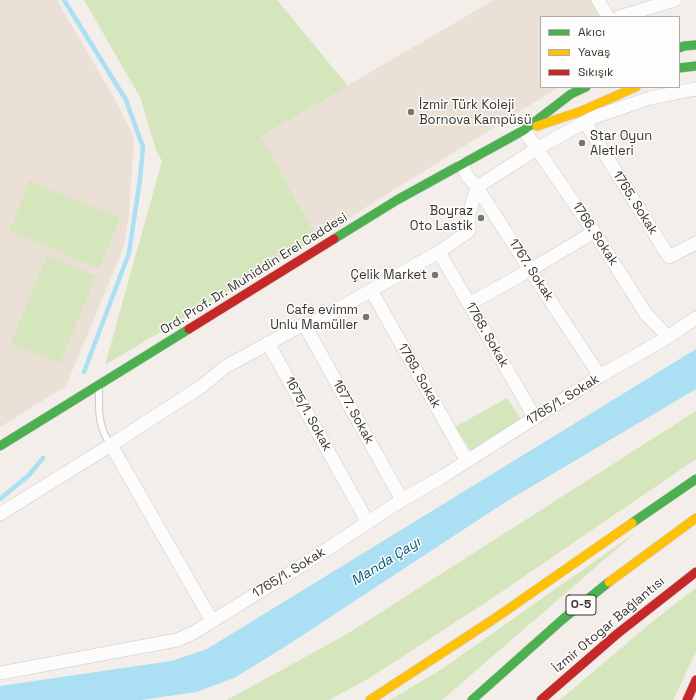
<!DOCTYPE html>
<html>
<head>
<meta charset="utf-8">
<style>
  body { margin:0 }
  #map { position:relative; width:696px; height:700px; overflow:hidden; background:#f3eee9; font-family:"Space Grotesk",sans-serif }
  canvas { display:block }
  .legend { position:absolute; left:540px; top:16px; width:140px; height:72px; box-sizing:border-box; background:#fefdfb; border:1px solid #aeaca9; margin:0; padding:5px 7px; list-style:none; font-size:12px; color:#36332f }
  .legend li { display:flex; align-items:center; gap:8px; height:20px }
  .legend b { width:20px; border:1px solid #aeaca9 }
</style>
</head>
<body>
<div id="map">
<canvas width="696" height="700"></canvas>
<ul class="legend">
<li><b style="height:5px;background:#4caf50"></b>Akıcı</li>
<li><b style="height:5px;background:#ffc107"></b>Yavaş</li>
<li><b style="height:5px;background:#c62828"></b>Sıkışık</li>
</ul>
</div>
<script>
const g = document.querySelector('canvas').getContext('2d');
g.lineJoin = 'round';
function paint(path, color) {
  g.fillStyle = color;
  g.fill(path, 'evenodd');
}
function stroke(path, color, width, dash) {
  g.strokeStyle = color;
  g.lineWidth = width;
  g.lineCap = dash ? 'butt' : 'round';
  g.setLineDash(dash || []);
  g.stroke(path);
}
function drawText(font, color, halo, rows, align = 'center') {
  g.font = font + ' "Space Grotesk",sans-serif';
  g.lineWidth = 3;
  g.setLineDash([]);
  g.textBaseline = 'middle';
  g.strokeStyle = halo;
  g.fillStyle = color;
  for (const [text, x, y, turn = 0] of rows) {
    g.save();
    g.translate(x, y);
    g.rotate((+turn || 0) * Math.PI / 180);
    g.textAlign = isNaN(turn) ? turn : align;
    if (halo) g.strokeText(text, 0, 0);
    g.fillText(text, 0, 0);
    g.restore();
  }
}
paint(new Path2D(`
  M0 0H57L117 103 134 138 129 216 123 249 66 386 0 427Z
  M494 0H592L603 17H541V87H559L317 238 261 136Z`), '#eae0d6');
paint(new Path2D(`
  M84 0H277L348 86 261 136 317 238 105 365 162 161 156 150 140 97Z
  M30 181 120 218 99 268 9 231Z
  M47 256 96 276 60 363 11 343Z
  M507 398 523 422 472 452 455 427Z
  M696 411V459L491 599 368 679 329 700H227L347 634Z
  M635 533 442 700H390L439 671Z
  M696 588V652L673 700H560L653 621Z`), '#d5e5bc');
paint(new Path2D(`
  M696 349V389L507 501 283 648 234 678 196 692 141 700H0V686L171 661 207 649Z`), '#aadff4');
stroke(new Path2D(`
  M64 0 126 100 143 147 140 179 129 253 84 372
  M0 499 29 475 43 458`), '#aadff4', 4.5);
const lane = new Path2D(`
  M99 387C99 409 97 426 111 445`);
const street = new Path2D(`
  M598 0 608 17
  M619 17 675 0
  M585 122 669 257 696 243
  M524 130 594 232 646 314 668 337
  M462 164 468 177 477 187 530 270 600 376
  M439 252 535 418
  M371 290 467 461
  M469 304 530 270 594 232
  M304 324 402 500
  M268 343 367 521
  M0 514 111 445
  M212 621 111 445 202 386 225 367 304 324 313 323 439 252 469 231V214L477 187 538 148 594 117 650 98 696 89
  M0 673 177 640 193 633 306 563 402 500 442 477 600 376 668 337 696 318`);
const fast = new Path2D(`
  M679 48 684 46 696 45
  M679 68 696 66
  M334 239 397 200 524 130 571 94 586 87
  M0 446 189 329
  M632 523 696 479
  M472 700 563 619 609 582`);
const slow = new Path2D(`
  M537 126 579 112 636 87
  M609 582 696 518
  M370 700 494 619 632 523`);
const jam = new Path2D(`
  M189 329 334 239
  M541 700 617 634 696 572
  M687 700 696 680`);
stroke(lane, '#cecac7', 8);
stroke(street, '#cecac7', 14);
stroke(fast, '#cecac7', 10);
stroke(slow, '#cecac7', 10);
stroke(jam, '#cecac7', 10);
stroke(lane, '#fdfcfc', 6);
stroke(street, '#fdfcfc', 13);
stroke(fast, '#4caf50', 9);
stroke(slow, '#ffc107', 9);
stroke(jam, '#c62828', 9);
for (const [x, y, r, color] of [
  [411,112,4,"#787470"],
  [582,143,4,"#787470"],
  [481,218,4,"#787470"],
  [435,275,4,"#787470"],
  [366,317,4,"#787470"]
]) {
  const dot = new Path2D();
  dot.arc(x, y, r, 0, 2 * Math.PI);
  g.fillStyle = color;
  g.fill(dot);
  stroke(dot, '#fefdfb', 1.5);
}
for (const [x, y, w] of [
  [581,605,30]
]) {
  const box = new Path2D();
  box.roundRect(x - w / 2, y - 10, w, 20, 3);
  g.fillStyle = '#fefdfb';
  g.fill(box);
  stroke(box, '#36332f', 1);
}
drawText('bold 12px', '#36332f', null, [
  ["O-5",581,605]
]);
drawText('13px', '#36332f', '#fefdfb', [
  ["İzmir Türk Koleji",419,105,"left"],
  ["Bornova Kampüsü",419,120,"left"],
  ["Star Oyun",590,136,"left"],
  ["Aletleri",590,151,"left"],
  ["Boyraz",473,211],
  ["Oto Lastik",473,226],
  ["Çelik Market",427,275],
  ["Cafe evimm",358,310],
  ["Unlu Mamüller",358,325]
], 'right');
drawText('13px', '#36332f', '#fefdfb', [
  ["1765. Sokak",635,203,58],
  ["1766. Sokak",595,234,57],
  ["1767. Sokak",531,270,57],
  ["Ord. Prof. Dr. Muhiddin Erel Caddesi",254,274,-32],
  ["1768. Sokak",487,335,60],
  ["1769. Sokak",419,376,60],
  ["1765/1. Sokak",563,400,-32],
  ["1677. Sokak",353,412,61],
  ["1675/1. Sokak",308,414,61],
  ["1765/1. Sokak",289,573,-32],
  ["İzmir Otogar Bağlantısı",609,625,-40]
]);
drawText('italic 14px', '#015b76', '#fefdfb', [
  ["Manda Çayı",386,562,-32]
]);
</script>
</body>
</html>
